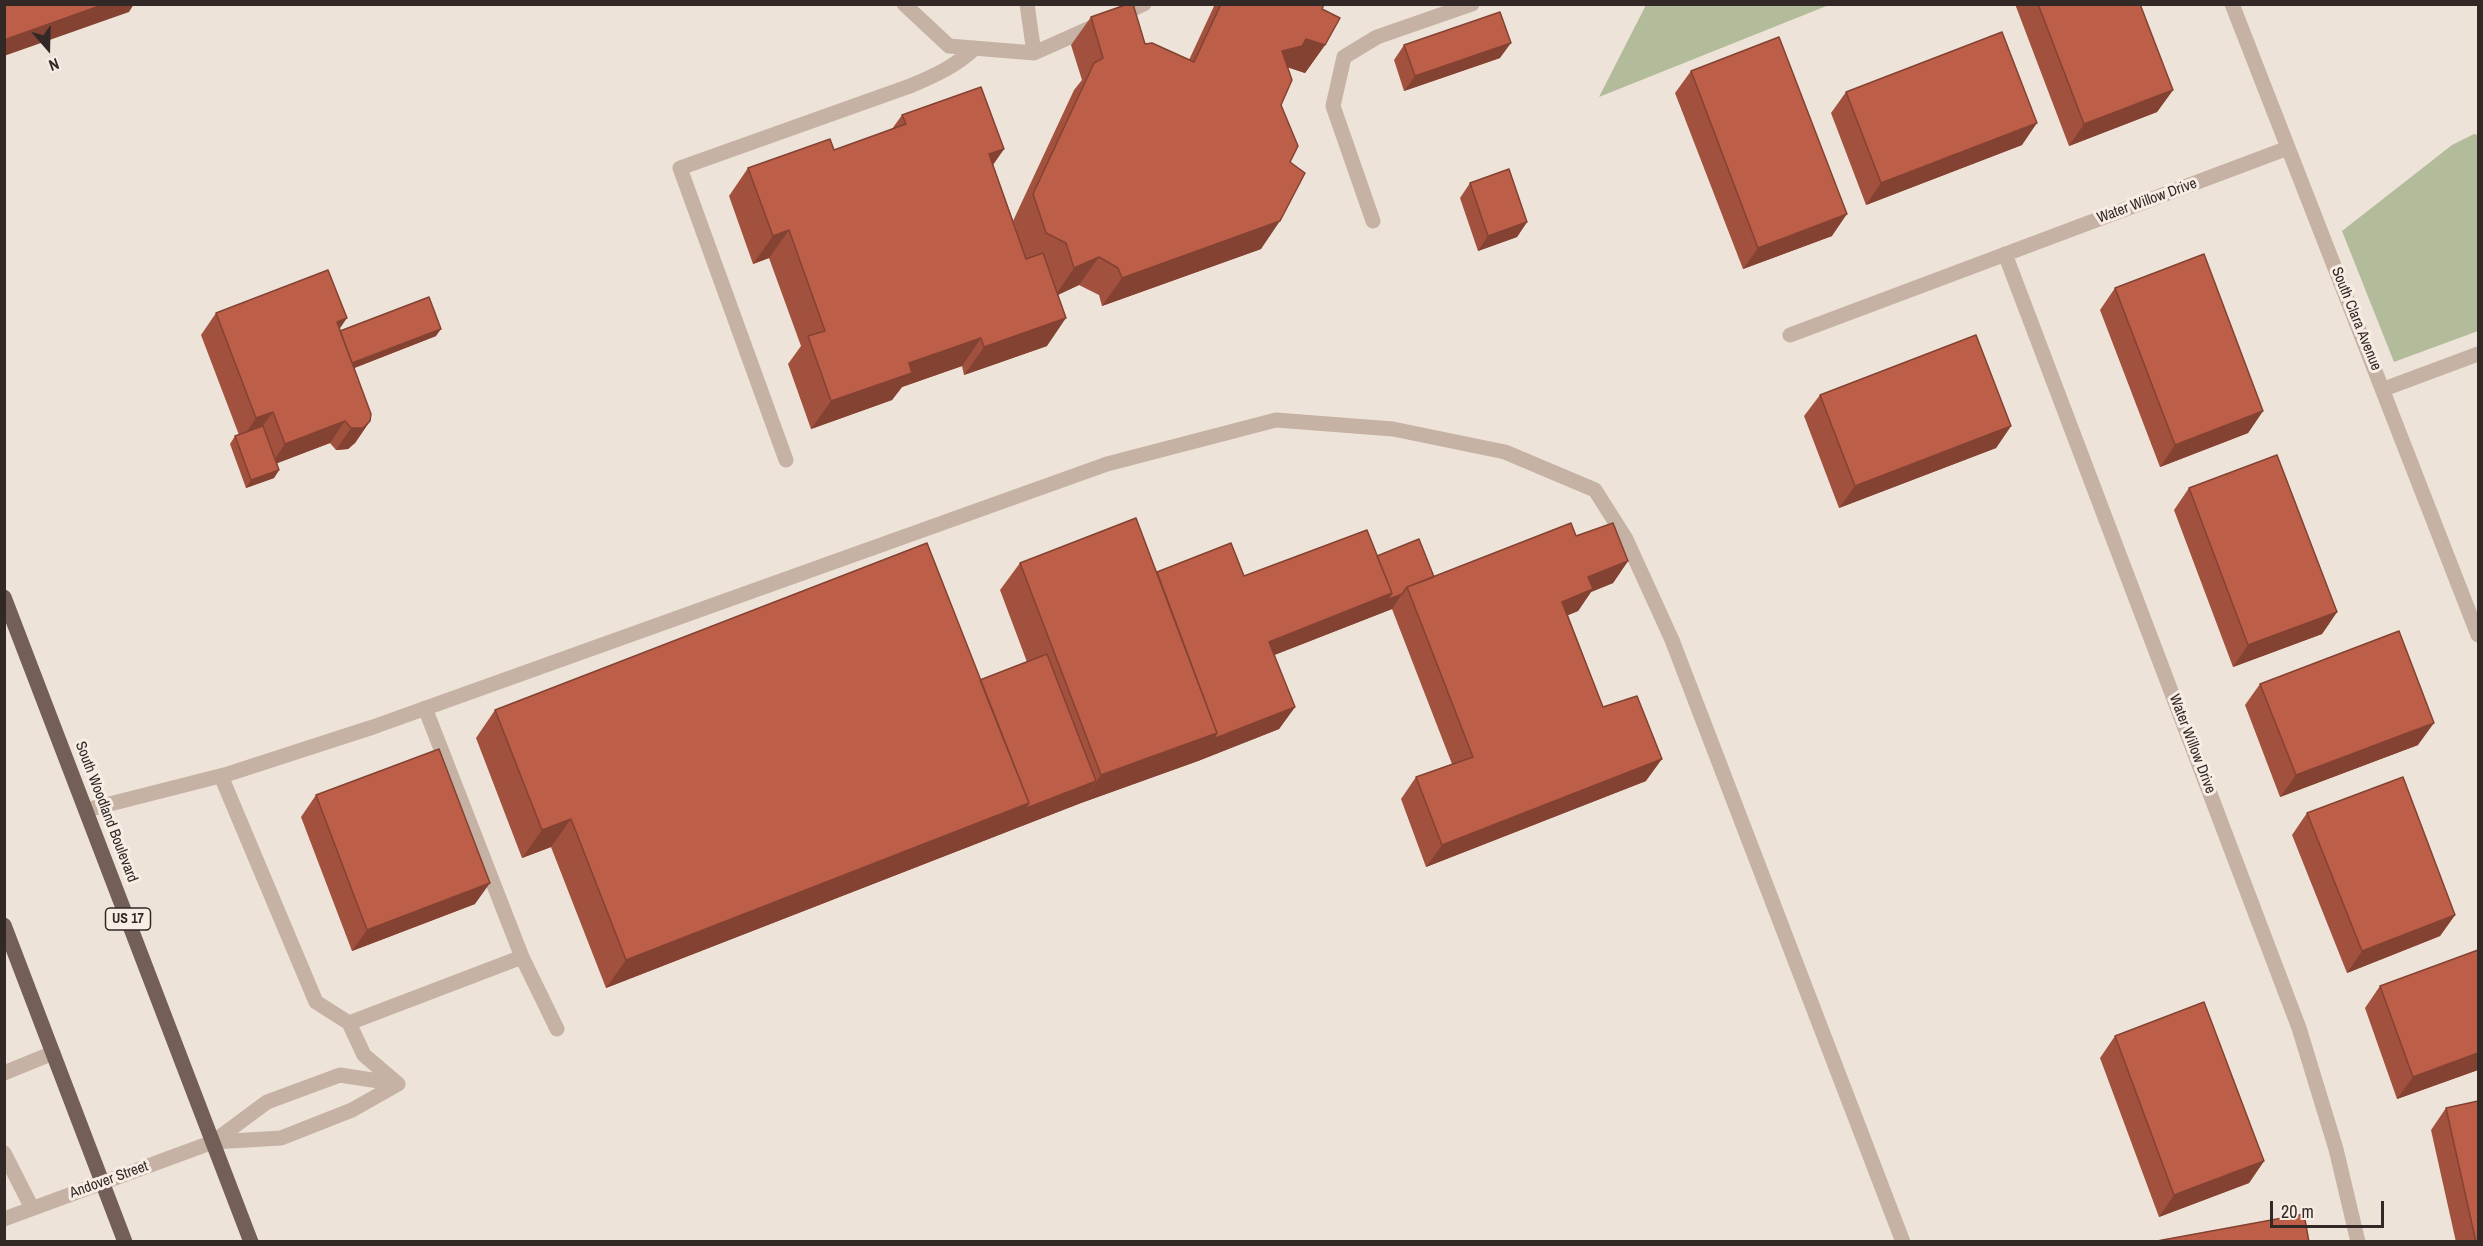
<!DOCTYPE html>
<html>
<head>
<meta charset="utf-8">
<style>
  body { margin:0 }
  #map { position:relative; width:2483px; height:1246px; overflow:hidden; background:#eee3d8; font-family:"Archivo Narrow",sans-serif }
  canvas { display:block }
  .frame { position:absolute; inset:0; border:6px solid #322926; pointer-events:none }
  .north { position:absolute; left:18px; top:18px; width:60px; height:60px; -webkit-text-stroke:4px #f7ede4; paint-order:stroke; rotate:160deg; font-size:16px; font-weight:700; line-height:24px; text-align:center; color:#322926 }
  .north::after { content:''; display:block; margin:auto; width:21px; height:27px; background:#322926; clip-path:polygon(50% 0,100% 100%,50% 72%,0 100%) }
  .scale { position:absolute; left:2270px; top:1201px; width:114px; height:27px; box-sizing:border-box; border:3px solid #322926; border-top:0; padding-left:8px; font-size:18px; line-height:21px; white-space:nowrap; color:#322926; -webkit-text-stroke:4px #f7ede4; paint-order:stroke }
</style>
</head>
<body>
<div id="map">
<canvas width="2483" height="1246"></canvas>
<div class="frame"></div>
<div class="north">N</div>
<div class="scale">20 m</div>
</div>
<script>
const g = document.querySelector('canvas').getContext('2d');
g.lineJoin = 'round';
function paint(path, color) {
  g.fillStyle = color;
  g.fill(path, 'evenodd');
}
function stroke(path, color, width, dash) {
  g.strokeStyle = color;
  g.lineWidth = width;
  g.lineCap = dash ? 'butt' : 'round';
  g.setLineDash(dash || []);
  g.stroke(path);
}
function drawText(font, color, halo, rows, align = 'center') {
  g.font = font + ' "Archivo Narrow",sans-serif';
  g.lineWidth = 6;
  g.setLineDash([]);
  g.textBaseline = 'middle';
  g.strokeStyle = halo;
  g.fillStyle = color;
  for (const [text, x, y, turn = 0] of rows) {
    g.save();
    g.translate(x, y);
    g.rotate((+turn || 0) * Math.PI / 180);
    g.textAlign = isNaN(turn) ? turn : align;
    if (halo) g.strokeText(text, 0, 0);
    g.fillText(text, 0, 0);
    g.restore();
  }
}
paint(new Path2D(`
  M1646 5V4L1829 5 1599 97Z
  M2474 134 2478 135V331L2394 362 2342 231 2452 145Z`), '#b2bc9a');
stroke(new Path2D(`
  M904 4 949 46 1034 53 1027 4
  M2232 4 2478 635
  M1034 53 1144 4
  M1373 221 1333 106 1344 57 1377 37 1472 4
  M2005 254 2299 1028 2336 1149 2358 1242
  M1790 335 2288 148
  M2384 389 2478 354
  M786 460 680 168 910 86C934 76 956 66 975 48
  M221 776 316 1002 349 1023 364 1055 398 1084
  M86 810 228 774 373 727 1107 464 1276 420 1393 429 1505 452 1595 490 1626 539 1672 640 1903 1242
  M522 957 557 1029
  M349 1023 522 957 425 708
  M4 1073 53 1053
  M213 1142 281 1138 352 1110 398 1084
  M4 1153 32 1208
  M4 1219 213 1142 267 1102 340 1075 398 1084`), '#c5b2a5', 15);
stroke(new Path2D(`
  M4 597 251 1242
  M4 925 125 1242`), '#735f58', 15);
paint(new Path2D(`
  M1215 4H1324L1322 9 1325 45 1305 73 1287 67 1281 105 1290 162 1261 249 1102 306 1099 295 1079 285 1058 295 1047 346 964 375 962 366 902 387 892 400 811 429 788 364 801 346 769 258 753 264 729 196 748 168 834 150 892 129 902 115 1004 149 993 165 1018 234 1013 221 1074 90 1082 80 1071 45 1091 17 1145 44 1189 60Z
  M2015 4H2140L2173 90 2157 112 2069 146Z
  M1404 45 1500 58 1404 91 1394 60Z
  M1691 71 1832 236 1743 269 1675 93Z
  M1846 92 2022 145 1866 205 1831 113Z
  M1470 183 1527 222 1517 237 1478 251 1460 198Z
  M2115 288 2263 411 2248 433 2160 467 2100 310Z
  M216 313 339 329 340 331 436 336 354 368 370 421 355 443 348 449 336 450 330 443 277 463 279 470 274 478 246 488 230 444 235 436 239 435 201 335Z
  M1820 395 2011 426 1996 448 1839 508 1804 416Z
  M2189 488 2337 612 2322 634 2233 667 2174 510Z
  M1576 536 1628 561 1613 583 1591 592 1578 611 1568 615 1603 707 1646 781 1426 867 1401 799 1416 777 1452 764 1392 609 1274 655 1295 707 1279 729 1198 761 1081 803 1009 831 606 988 551 847 522 858 476 738 495 710 980 680 1027 662 1000 590 1020 563 1157 572 1244 576 1377 556 1434 577Z
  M2260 684 2418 745 2280 797 2245 705Z
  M316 795 475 904 352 951 301 817Z
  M2307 813 2455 915 2440 936 2347 973 2292 835Z
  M2380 986 2478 1070 2397 1099 2365 1008Z
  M2115 1036 2264 1161 2249 1183 2159 1217 2100 1058Z
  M2446 1108 2478 1242H2456L2431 1130Z`), '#a2513e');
paint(new Path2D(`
  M105 4H134L129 12 4 56V40Z
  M1306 39 1325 45 1305 73 1287 67 1282 51Z
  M1511 43 1500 58 1404 91 1415 76Z
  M2173 90 2157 112 2069 146 2084 124Z
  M2037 123 2022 145 1866 205 1881 183Z
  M1004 149 984 177 989 154Z
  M1847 214 1832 236 1743 269 1758 248Z
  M1280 221 1261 249 1102 306 1122 278Z
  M1527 222 1517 237 1478 251 1488 236Z
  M789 230 769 258 753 264 773 236Z
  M1099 257 1079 285 1055 296 1074 268Z
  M347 318 332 340 337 322Z
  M1066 318 1047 346 964 375 984 347Z
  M441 329 436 336 334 376 339 368Z
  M981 338 962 366 902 387 892 400 811 429 831 401 909 363Z
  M2263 411 2248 433 2160 467 2175 445Z
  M273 412 257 434 241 440 256 418Z
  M345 421 330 443 270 466 285 444Z
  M370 421 355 443 348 449 336 450 351 428Z
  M2011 426 1996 448 1839 508 1855 486Z
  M279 470 274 478 246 488 251 480Z
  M1628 561 1613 583 1591 592 1578 611 1547 624 1562 602 1588 577Z
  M1392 593 1402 594 1392 609 1254 663 1269 642Z
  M2337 612 2322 634 2233 667 2248 645Z
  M1295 707 1279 729 1198 761 1081 803 1101 775 1217 733Z
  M2434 723 2418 745 2280 797 2296 775Z
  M1662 759 1646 781 1426 867 1442 845Z
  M1096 781 1081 803 606 988 626 960 1029 803Z
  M571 819 551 847 522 858 542 830Z
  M490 883 475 904 352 951 367 930Z
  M2455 915 2440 936 2347 973 2362 951Z
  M2478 1053V1070L2397 1099 2413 1077Z
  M2264 1161 2249 1183 2159 1217 2174 1195Z`), '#844232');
const building = new Path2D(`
  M4 4H105L4 40Z
  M1128 4H1133L1145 44 1152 43 1194 62 1221 4H1324L1322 9 1340 18 1325 45 1306 39 1302 46 1282 51 1292 80 1281 105 1298 146 1290 162 1305 173 1280 221 1122 278 1118 268 1099 257 1074 268 1066 243 1046 233 1033 194 1094 63 1103 58 1091 17Z
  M2038 4H2140L2173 90 2084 124Z
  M1500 12 1511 43 1415 76 1404 45Z
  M2002 32 2037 123 1881 183 1846 92Z
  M1779 37 1847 214 1758 248 1691 71Z
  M981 87 1004 149 989 154 1026 259 1043 253 1066 318 984 347 981 338 909 363 912 373 831 401 808 336 825 331 789 230 773 236 748 168 830 139 834 150 906 124 902 115Z
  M1509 169 1527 222 1488 236 1470 183Z
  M2204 254 2263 411 2175 445 2115 288Z
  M328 270 347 318 337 322 371 414 370 421 363 428H351L345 421 285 444 273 412 256 418 216 313Z
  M429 297 441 329 352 363 340 331Z
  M1976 335 2011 426 1855 486 1820 395Z
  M263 426 279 470 251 480 235 436Z
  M2277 455 2337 612 2248 645 2189 488Z
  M1136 518 1217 733 1101 775 1020 563Z
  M1571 523 1576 536 1613 523 1628 561 1588 577 1593 589 1562 602 1603 707 1637 696 1662 759 1442 845 1416 777 1473 757 1407 587Z
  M1367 530 1392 593 1269 642 1295 707 1213 739 1217 733 1157 572 1231 543 1244 576Z
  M1419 539 1434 577 1407 587 1402 594 1387 600 1392 593 1377 556Z
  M927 543 1029 803 626 960 571 819 542 830 495 710Z
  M2399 631 2434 723 2296 775 2260 684Z
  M1047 654 1096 781 1024 809 1029 803 980 680Z
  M439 749 490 883 367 930 316 795Z
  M2403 777 2455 915 2362 951 2307 813Z
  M2478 950V1053L2413 1077 2380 986Z
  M2204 1002 2264 1161 2174 1195 2115 1036Z
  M2478 1101V1242H2476L2446 1108Z
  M2304 1214 2309 1242H2157V1241Z`);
paint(building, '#bc5e48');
stroke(building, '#844232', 1.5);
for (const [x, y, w] of [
  [128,919,45]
]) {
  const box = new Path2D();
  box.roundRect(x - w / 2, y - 11, w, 22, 4.5);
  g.fillStyle = '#f7ede4';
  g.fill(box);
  stroke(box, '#322926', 1.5);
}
drawText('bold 14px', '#322926', null, [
  ["US 17",128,919]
]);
drawText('15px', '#322926', '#f7ede4', [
  ["Water Willow Drive",2147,201,-20],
  ["South Clara Avenue",2356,319,68],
  ["Water Willow Drive",2192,744,69],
  ["South Woodland Boulevard",106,812,69],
  ["Andover Street",109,1180,-20]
]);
</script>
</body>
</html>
